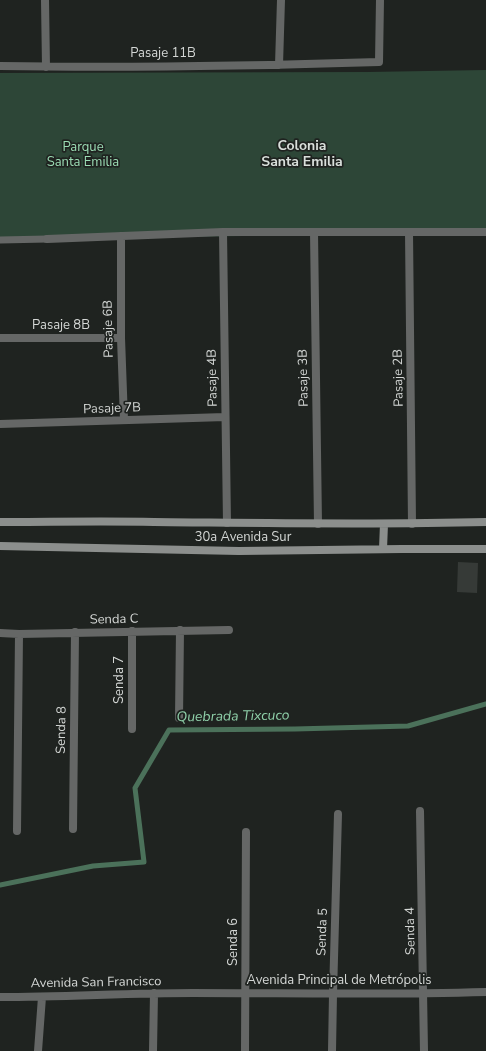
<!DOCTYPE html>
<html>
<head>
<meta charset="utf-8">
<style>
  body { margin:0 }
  canvas { display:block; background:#1f2320 }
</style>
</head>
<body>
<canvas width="486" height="1051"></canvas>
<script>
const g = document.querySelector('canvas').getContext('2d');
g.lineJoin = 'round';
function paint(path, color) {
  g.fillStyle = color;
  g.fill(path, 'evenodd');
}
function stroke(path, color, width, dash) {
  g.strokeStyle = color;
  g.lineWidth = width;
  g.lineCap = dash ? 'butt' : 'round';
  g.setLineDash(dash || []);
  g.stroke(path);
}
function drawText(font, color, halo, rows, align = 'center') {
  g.font = font + ' "Nunito Sans",sans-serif';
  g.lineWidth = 3.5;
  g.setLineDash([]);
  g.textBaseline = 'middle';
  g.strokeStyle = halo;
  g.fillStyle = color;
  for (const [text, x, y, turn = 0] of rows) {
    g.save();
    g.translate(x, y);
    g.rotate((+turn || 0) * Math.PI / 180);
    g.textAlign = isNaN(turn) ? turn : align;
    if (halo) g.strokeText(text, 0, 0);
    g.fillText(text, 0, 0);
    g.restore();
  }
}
paint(new Path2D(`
  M486 70V232L0 240V73L369 72Z`), '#2d4637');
stroke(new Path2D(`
  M0 885 93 866 144 862 135 788 169 730 295 729 408 726 486 704`), '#4b715a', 5);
paint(new Path2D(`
  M458 562 478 563 477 593 457 592Z`), '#363a37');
stroke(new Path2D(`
  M0 240 47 239`), '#656766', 7);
stroke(new Path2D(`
  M45 0 46 67
  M279 65 281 0
  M0 66C126 68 253 66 379 62L380 0
  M223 232 227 523
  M314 232 318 524
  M409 232 412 524
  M121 236V338L124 420
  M47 239 223 232H486
  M0 338H121
  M0 424 225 417
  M0 633 19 634 229 630
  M179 718 180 630
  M132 729V631
  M420 811 424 1051
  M73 829 75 632
  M17 831 19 634
  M0 997C64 997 129 993 193 993 291 993 388 995 486 992
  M38 1051 42 997
  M153 1051 154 993
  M245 1051 246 832
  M332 1051 333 994 338 814`), '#656766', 8);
stroke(new Path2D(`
  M0 522C51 522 103 521 154 522 265 523 375 525 486 522
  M0 546 239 551 402 549H486
  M383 549 384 524`), '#8c8f8d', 8);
drawText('13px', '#d4d7d5', '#1f2320', [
  ["Pasaje 11B",163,54],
  ["Pasaje 8B",61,326],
  ["Pasaje 6B",109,329,-91],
  ["Pasaje 4B",213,378,-91],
  ["Pasaje 3B",304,378,-91],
  ["Pasaje 2B",399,378,-91],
  ["Pasaje 7B",112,409,-2],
  ["30a Avenida Sur",243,538],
  ["Senda C",114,620,-1],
  ["Senda 7",120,680,-90],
  ["Senda 8",62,730,-89],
  ["Senda 4",411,931,-91],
  ["Senda 5",323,932,-88],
  ["Senda 6",234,942,-90],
  ["Avenida Principal de Metrópolis",339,981],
  ["Avenida San Francisco",96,983,-1]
]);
drawText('13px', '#9bdcb4', '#1f2320', [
  ["Parque",83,148],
  ["Santa Emilia",83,163]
]);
drawText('bold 14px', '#d9dfdb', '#1f2320', [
  ["Colonia",302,147],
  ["Santa Emilia",302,163]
]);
drawText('italic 14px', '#8fd0a9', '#1f2320', [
  ["Quebrada Tixcuco",233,717,-1]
]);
</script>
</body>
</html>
